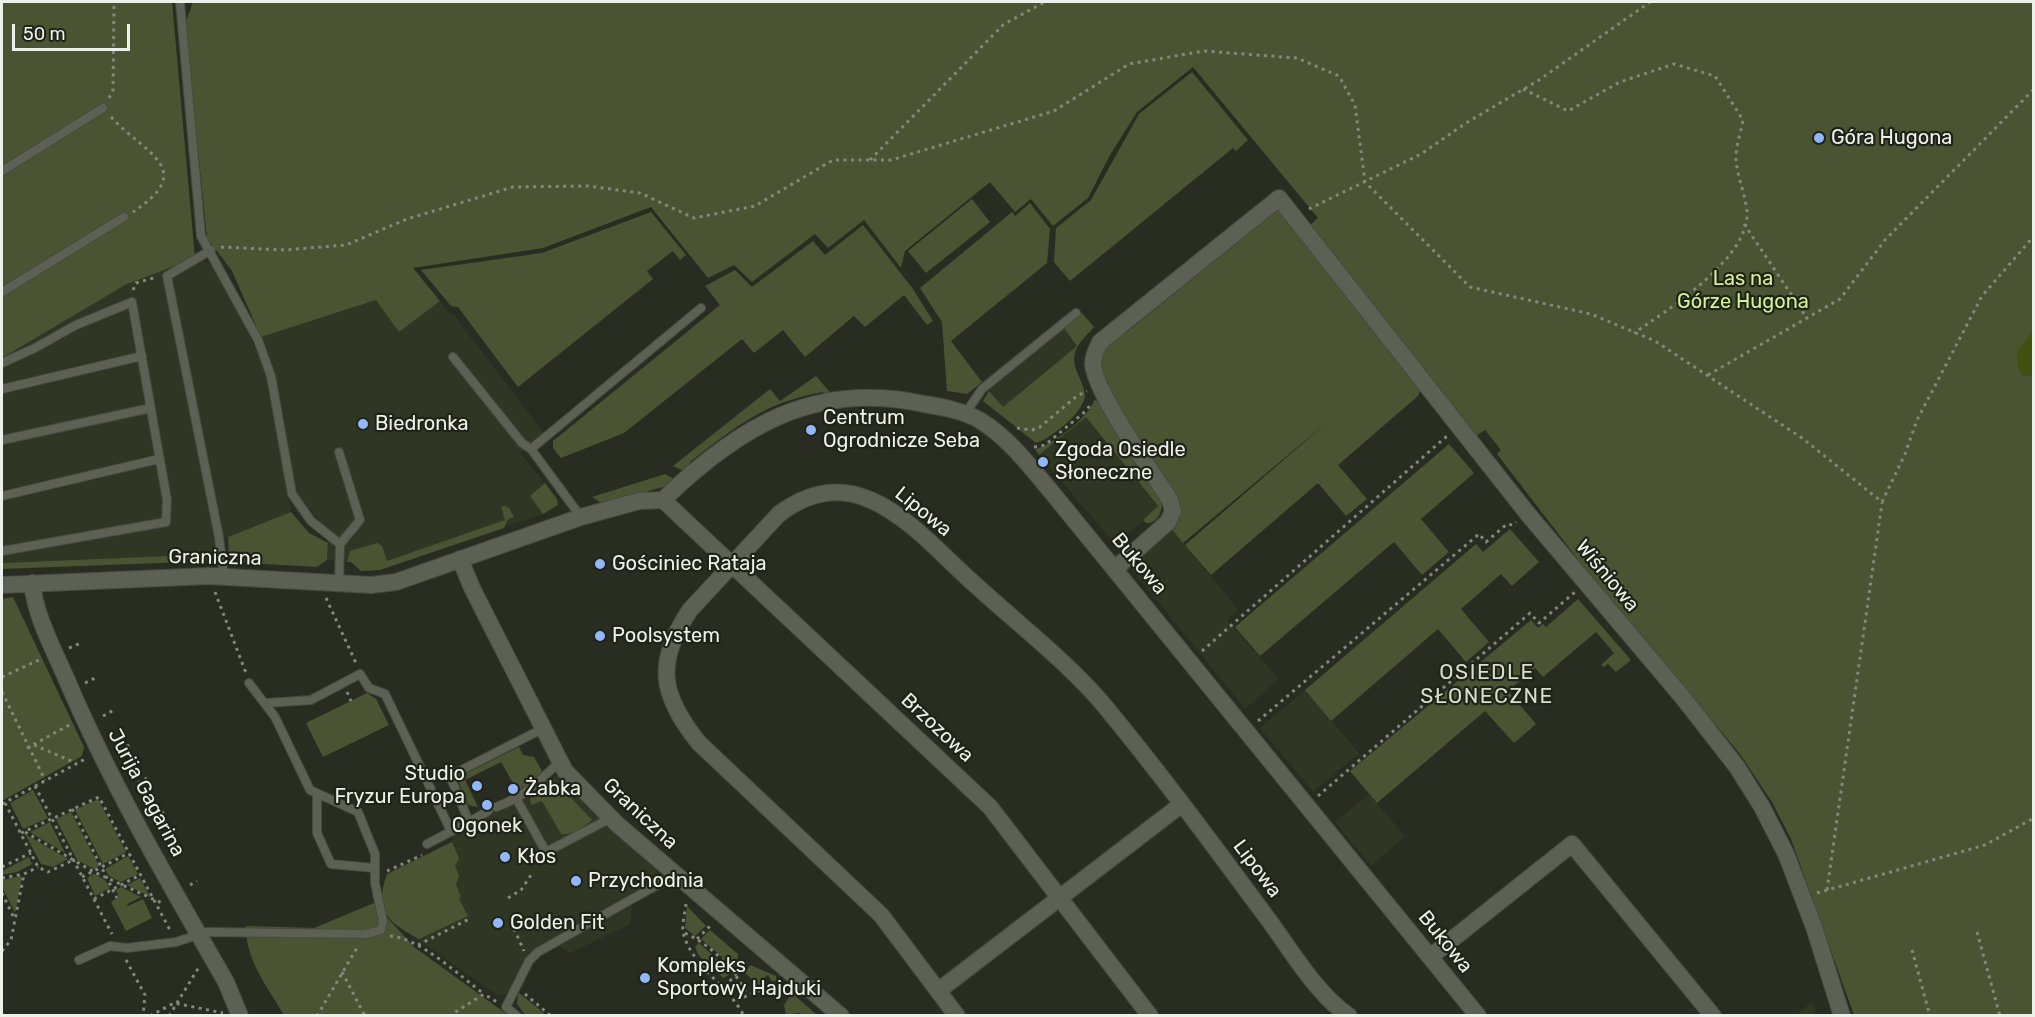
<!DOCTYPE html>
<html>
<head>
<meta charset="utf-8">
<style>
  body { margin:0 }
  #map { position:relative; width:2035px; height:1017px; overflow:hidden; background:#292c21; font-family:Rubik,sans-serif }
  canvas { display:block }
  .frame { position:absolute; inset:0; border:3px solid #eef1e9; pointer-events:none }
  .scale { position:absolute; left:12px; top:24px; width:118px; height:27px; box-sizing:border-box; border:3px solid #eef1e9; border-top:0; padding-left:8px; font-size:18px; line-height:21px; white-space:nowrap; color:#eef1e9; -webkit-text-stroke:4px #1f2318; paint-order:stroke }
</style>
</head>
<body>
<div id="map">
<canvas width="2035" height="1017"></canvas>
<div class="frame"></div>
<div class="scale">50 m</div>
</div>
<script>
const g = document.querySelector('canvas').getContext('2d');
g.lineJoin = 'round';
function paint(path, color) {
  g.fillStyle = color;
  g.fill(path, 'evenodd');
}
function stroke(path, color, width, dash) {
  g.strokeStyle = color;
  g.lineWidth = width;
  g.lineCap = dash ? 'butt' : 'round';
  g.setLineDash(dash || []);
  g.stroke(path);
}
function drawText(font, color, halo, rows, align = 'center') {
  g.font = font + ' Rubik,sans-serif';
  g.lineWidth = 4.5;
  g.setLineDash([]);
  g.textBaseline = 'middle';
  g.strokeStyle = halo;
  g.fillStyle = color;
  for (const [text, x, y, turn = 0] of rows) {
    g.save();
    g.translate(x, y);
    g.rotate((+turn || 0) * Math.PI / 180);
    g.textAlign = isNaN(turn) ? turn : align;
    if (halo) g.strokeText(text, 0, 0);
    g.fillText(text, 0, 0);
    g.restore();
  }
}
paint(new Path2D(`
  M195 258 220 268 272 387 291 512 228 537H219L216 554 2 563V358L125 285Z
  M377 300 399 332 440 301 449 313 453 314 544 433 520 453 545 483 531 496 543 514 372 571H361L351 562 327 560 329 532 296 493 277 384 261 337Z
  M1063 327 1078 345 1003 408 989 391Z
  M1086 417 1158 507 1115 544 1039 455Z
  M1170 527 1238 609 1227 620 1279 679 1245 709 1129 566Z
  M1305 690 1359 753 1313 792 1260 728Z
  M559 775 656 870 667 887 632 905 630 924 570 953 560 947 552 950 536 959 517 994 497 995 393 922 387 874 451 842 453 833 472 815Z
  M1369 794 1405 836 1371 866 1335 822Z
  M1812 1002 1817 1015H1796Z`), '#303624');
paint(new Path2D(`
  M2 2H172L195 258 125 285 2 358Z
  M193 2H2033V1015H1854L1791 839 1772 802 1740 754 1590 575 1497 454 1501 450 1485 430 1473 438 1309 226 1318 218 1193 67 1137 112 1110 155 1088 198 1053 226 1031 199 1015 212 990 182 905 251 901 268 864 220 828 248 815 234 752 282 734 265 708 278 651 207 543 248 413 268 440 301 399 332 376 300 261 337 232 271 207 238 185 24Z
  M1192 72 1248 140 1236 151 1233 148 1070 281 1054 262 1056 228 1091 200 1139 114Z
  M972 199 990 222 926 273 908 251Z
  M1030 203 1050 229 1047 263 951 341 982 382 967 394 947 391 942 322 920 288 1012 212 1015 216Z
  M1280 208 1421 388 1418 396 1338 465 1367 499 1346 516 1318 483 1211 575 1185 545 1331 419 1183 543 1170 527 1177 520 1107 392 1099 354 1121 329 1127 332Z
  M651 212 686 255 680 260 673 251 647 271 653 279 518 387 458 307 451 306 421 270 542 253Z
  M863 225 913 289 933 321 927 325 904 295 865 327 854 316 805 357 783 330 754 353 742 339 624 433 561 458 553 448V441L720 305 705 286 735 270 752 287 813 241 825 255Z
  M1081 312 1094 327C1086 336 1074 346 1074 359 1074 371 1084 383 1085 395 1085 411 1051 439 1036 443L983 401 989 391 1003 407 1077 346 1063 327Z
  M816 376 834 397 827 398 823 392C765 402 735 427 690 462V469L686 472 673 466 770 389 780 401Z
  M1094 400 1098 401 1162 501C1162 511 1158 524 1146 523L1143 520 1158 506 1086 417 1039 455 1035 449C1051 446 1090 417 1094 400Z
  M1449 444 1474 473 1421 519 1449 552 1422 575 1394 542 1260 656 1235 627Z
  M665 474 676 480 666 486 603 504 592 497Z
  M545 483 557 499 558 505 543 514 530 496Z
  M505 506 509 508 514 517 508 519 504 528 380 570 361 571 351 562H347L350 551 377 543 382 546 387 561 505 520 501 507Z
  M291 512 309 533 328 543 327 560 317 567 229 562 228 537Z
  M1510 529 1539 562 1512 586 1501 574 1461 609 1489 642 1466 662 1438 629 1331 721 1305 690 1476 544 1483 552Z
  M216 554V559L212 561 2 569V563Z
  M13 597 84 747 82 756 2 801V599Z
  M1578 599 1631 660 1616 672 1608 664 1604 667 1601 665 1614 653 1596 632 1543 677 1535 668 1508 691 1536 724 1514 743 1485 711 1377 803 1350 771 1531 620 1538 628 1543 624 1546 627Z
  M367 693 376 699 389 725 323 757 306 723Z
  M519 747 523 755 534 757 542 771C535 781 528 786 517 790L501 762 465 780 478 807 468 805 457 778Z
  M550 779H553L592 820C584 827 571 836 561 834L542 801 531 805 530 798Z
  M33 790 48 818 23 829 10 803Z
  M98 799 126 852 103 864 75 810Z
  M71 812 99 866 94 869 77 860 56 819Z
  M50 822 65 853 30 832Z
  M25 834 68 859 53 867 41 864Z
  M452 842 459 858 455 866 459 875 456 885 461 897 459 899 468 916 419 939C387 922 374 910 387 874Z
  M128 856 138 874 121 882 109 876 105 869Z
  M29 857 32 864 17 872 2 875V871Z
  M94 874 105 880 110 888 95 896 87 878Z
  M21 876 22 878 15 913 2 887V880Z
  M140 878 150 897 127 885Z
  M121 887 141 897 127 904 128 906 143 899 152 918 126 931 111 902 119 897 116 890Z
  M374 903 414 947 508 1015H284C268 988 245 959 246 926L314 928Z
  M687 906 706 926 695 936 685 928Z
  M710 930 738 954 737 967 735 968 701 939Z
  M699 943 728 969 729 975 723 978 699 956 695 947Z
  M750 965 776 976V980L772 982 768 975 764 978 767 984 761 987 745 973Z
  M518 992 546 1015H525L517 1004Z
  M792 993 817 1015H802L799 1013 786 1015 784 1005Z`), '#4a5432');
paint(new Path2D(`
  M2033 331V375L2022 376 2018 366 2017 351Z`), '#41500e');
const lane = new Path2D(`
  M180 2 201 236 258 340 271 376 292 494 311 521 340 544
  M2 171 103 108
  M211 250 167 276 219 537 224 577
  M2 292 124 217
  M453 357 522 443 531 449 581 517
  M2 363 35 348 76 325 132 302 167 500 166 522 2 551
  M2 389 142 356
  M965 414 982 389 1076 313
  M2 440 151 408
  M531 449 701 308
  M339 452 360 520 340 544 339 584
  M2 496 159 459
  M267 703 311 700 360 674 369 688 385 694 451 831
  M317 794V833L331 864 374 868
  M517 800 546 852 611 818
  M496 807C524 797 539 782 559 762
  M488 811 469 822 450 776 542 729
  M427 844 469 822
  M79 960 110 946 127 948 176 942 207 932 365 934 381 930 383 921 375 883V854L358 812 310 790 275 717 249 683
  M517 1016 506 1007 529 961 538 952 664 881 671 873`);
const street = new Path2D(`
  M663 500C738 427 815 380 924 404 942 407 965 411 981 421 1010 439 1032 469 1054 495L1478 1016
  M663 500 990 807 1150 1016
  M460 559 472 588 565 771 617 824 841 1016
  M1116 568 1168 522 1173 511 1170 500C1152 472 1095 393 1093 364 1093 355 1097 349 1100 342L1279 198 1527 513 1684 699 1737 767 1762 807 1786 854 1814 927 1842 1016
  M32 583C35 615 53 648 66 678 111 784 169 883 226 982L240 1016
  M2 585 209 576 371 585 396 582 581 517 639 501 663 500
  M1430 957 1572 844 1713 1016
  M938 991 1182 804
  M957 1016 881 915 699 743C660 695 655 662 690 610L779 514C857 455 915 530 970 580 1013 620 1072 665 1108 710 1163 777 1214 846 1265 915 1290 948 1315 993 1349 1016`);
stroke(lane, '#464a40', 10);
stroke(street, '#464a40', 18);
stroke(new Path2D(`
  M1523 89 1568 111 1620 82 1674 64 1715 76 1743 120C1741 132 1735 148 1736 161 1738 178 1745 194 1747 211 1751 257 1668 310 1634 333
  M109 98 113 90 114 2
  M111 117C145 154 198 169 133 212
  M870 160 1004 24 1045 2
  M1309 209 1421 154 1466 123 1539 80 1650 2
  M1744 224 1807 318
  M221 247 284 250 346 245 407 219 513 187 588 186 640 193 694 218 755 206 833 160H891L1054 111 1129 64 1204 51 1297 58 1339 76 1355 105 1365 182 1470 287 1591 314 1655 341 1802 438 1882 502 1905 454 1917 420 1982 296 2034 236
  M133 290 136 283 157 277
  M1708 375 1840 299 1885 240 2034 89
  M1017 428 1032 430 1040 427 1077 396 1087 391
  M1034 447 1045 445 1087 410 1091 403
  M215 592 246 673
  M326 598 356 663
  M69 648 81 643
  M1202 651 1447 436
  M2 677 41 659
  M85 683 97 677
  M2 692 45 780
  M347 692 351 701
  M103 716 114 710
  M1258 721 1479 534 1486 542 1507 524 1513 525 1516 522
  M34 745 76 763
  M27 748 71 724
  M120 750 131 744
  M138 783 147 778
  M35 786 112 934
  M1318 796 1530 613 1539 623 1575 592
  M5 803 38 867 48 872 73 860
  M2 804 87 758
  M72 809 117 898
  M155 817 164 812
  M25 832 94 872 164 904
  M21 833 99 797 171 932
  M173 851 181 847
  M2 867 31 853
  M387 871 422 855
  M82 877 129 853
  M2 878 24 874 38 867
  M190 885 197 881
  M1827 890 1882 503
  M2 893 14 918
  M1817 893 1985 845 2034 818
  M508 898 521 890 533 872
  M94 899 140 875
  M686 904C685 912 682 924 683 932 691 966 729 986 744 1016
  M511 922 524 951
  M1977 932 2000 1016
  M685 933C711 945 735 969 747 995
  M390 936C420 938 460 976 484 994
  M697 939 710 926
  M418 945 469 919
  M1912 950 1930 1016
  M2 951 11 940 24 874
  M126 960 145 995 143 1016
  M342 972 365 1016
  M725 987 748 959
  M525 994 551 1016
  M737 1000 775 984 777 980
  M150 1016 174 1003 223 1013
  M169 1016 199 967
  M317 1016 358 946
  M449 1016 484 994 497 1002`), '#84877d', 3, [3, 4.5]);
stroke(lane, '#5d6154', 8);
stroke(street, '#5d6154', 16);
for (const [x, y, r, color] of [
  [1819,138,6,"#92b7fd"],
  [363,424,6,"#92b7fd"],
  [811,430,6,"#92b7fd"],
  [1043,462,6,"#92b7fd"],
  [600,564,6,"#92b7fd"],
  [600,636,6,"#92b7fd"],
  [477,786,6,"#92b7fd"],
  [513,789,6,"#92b7fd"],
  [487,805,6,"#92b7fd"],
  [505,857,6,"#92b7fd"],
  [576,881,6,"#92b7fd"],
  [498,923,6,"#92b7fd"],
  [645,978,6,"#92b7fd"]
]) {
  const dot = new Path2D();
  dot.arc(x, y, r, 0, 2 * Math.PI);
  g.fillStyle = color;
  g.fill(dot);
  stroke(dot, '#1f2318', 2);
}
drawText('20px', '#eef1e9', '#1f2318', [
  ["Góra Hugona",1831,138],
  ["Centrum",823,418],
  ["Ogrodnicze Seba",823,441],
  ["Biedronka",375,424],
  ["Zgoda Osiedle",1055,450],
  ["Słoneczne",1055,473],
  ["Gościniec Rataja",612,564],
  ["Poolsystem",612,636],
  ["Studio",465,774,"right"],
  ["Fryzur Europa",465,797,"right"],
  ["Żabka",525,789],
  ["Ogonek",487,826,"center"],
  ["Kłos",517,857],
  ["Przychodnia",588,881],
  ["Golden Fit",510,923],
  ["Kompleks",657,966],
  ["Sportowy Hajduki",657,989]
], 'left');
drawText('20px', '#d6f196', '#1f2318', [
  ["Las na",1743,279],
  ["Górze Hugona",1743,302]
]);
drawText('20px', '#eef1e9', '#1f2318', [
  ["Lipowa",923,512,39],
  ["Graniczna",215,558,1],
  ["Bukowa",1139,564,50],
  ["Wiśniowa",1607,576,50],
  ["Brzozowa",937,728,43],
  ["Jurija Gagarina",146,793,62],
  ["Graniczna",640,814,43],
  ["Lipowa",1257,869,53],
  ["Bukowa",1445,942,51]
]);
g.letterSpacing = '1.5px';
drawText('21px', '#d9decf', '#1f2318', [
  ["OSIEDLE",1487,673],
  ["SŁONECZNE",1487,697]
]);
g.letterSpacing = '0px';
</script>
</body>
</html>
